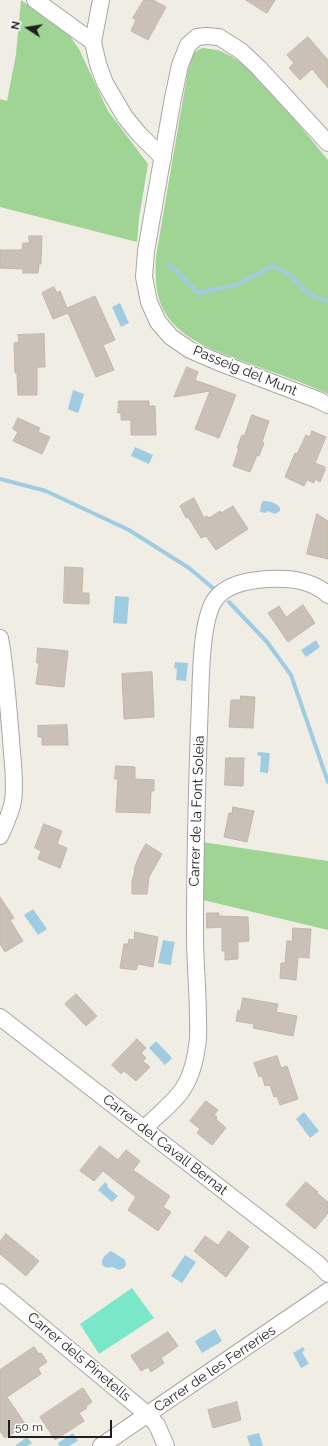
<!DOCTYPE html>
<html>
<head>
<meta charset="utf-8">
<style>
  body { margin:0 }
  #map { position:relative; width:328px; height:1446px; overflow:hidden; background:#f0eee4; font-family:Raleway,sans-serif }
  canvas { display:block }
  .north { position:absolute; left:8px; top:8px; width:40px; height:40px; -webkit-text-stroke:3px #fff; paint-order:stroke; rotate:282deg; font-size:11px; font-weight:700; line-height:16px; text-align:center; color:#1f1f1f }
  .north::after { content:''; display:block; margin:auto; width:14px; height:18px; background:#1f1f1f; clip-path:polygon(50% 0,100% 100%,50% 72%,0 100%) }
  .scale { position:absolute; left:8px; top:1420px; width:104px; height:18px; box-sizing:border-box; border:2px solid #1f1f1f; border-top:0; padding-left:5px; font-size:12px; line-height:14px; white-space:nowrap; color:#1f1f1f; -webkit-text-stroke:3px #fff; paint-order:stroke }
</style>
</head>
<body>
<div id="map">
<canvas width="328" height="1446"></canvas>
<div class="north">N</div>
<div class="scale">50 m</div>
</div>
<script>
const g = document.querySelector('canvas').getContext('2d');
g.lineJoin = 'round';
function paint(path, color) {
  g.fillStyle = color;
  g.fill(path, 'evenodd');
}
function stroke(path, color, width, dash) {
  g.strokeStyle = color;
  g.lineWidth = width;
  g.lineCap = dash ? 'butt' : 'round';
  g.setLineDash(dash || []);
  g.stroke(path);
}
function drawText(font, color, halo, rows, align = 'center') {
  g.font = font + ' Raleway,sans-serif';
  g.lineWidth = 3.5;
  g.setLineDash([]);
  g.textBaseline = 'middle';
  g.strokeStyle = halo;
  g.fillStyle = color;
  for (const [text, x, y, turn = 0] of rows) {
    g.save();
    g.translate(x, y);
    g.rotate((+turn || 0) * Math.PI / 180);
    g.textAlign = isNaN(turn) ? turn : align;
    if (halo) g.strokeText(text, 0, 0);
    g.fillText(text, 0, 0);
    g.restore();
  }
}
paint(new Path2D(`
  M21 0 70 36 79 49 108 111 148 164 139 218 137 242 0 207V99L7 101 16 54Z
  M202 48 218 50 231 56 244 65 282 104 328 160V394C302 382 275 373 248 363 219 352 185 342 167 316 155 298 155 277 156 256L188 70 193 53Z
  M202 842 328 861V930L203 900Z`), '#a0d495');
paint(new Path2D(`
  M132 1288 154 1318 99 1354 80 1324Z`), '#7be7c9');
paint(new Path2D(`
  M120 303 129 323 121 327 112 307Z
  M73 390 84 394 79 411 77 413 68 409Z
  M135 447 153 455 149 464 131 456Z
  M263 501C269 501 276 502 280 508V511L275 514 268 511 266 513 260 512 261 504Z
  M115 596 129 597 127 624 113 623Z
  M316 640 320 647 306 657 301 650Z
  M175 662 188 663 186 681 176 680 177 669 174 668Z
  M258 752 270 753 268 773 260 772 261 756 257 755Z
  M33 909 47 929 38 935 24 915Z
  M163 940 175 942C174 945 171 960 172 962L170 965 158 963Z
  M156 1041 172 1058 165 1065 149 1048Z
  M304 1112 319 1131 310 1138 296 1119Z
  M105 1182 108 1185 107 1187 118 1196 112 1202 98 1190Z
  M111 1251 125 1260 126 1265 124 1268 118 1270C111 1265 110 1269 105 1267 97 1262 107 1253 111 1251Z
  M185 1255 196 1262 182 1283 171 1276Z
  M215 1329 222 1341 202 1353 195 1341Z
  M303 1347 305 1350 302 1352 309 1364 301 1368 293 1353Z
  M73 1433 78 1441 69 1446H59L58 1443Z
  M259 1433 263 1446H250L247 1436Z
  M27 1437 32 1443 27 1446H16V1445Z`), '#a0cce2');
stroke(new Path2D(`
  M169 264 198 293 236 285 273 266 289 274 309 294 328 302
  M0 479 46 491 129 530 189 568 214 589
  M229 602 267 642 291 675 328 782`), '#a0cce2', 4);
const building = new Path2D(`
  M144 0H153L166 7 148 40 131 31 136 20 133 18Z
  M246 0H275L267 13Z
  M308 37 328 60V88L312 69 300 80 289 68 294 63 287 55Z
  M29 236H42L41 264H39L38 273H23V269L0 268V250H22L23 243H29Z
  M54 287 57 293 60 291 67 308 95 296 115 340 103 345 114 370 96 377 68 313 53 319 42 293Z
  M44 334 45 367H37V395H18L17 373H15L14 343 19 342 18 335Z
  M187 367 198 372 195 380 236 395 219 438 195 429 210 391 174 397Z
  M119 401H149V406H155L156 435H131V420H121V413H118Z
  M252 415 269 421 262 442 264 443 259 456 257 455 250 472 233 466 239 448H237L242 435 244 436Z
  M18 418 40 428 38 432 50 437 42 454 13 441 18 432 13 429Z
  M312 431 326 437 315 463 325 467V470L320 482 315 479 314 483 307 480 304 486 285 477 295 453 297 454 306 435 310 437Z
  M194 498 204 518 207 516 209 518 220 511 221 513 233 506 248 529 216 550 206 536 201 538 188 517 186 518 180 506Z
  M317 514 328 521V559L307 554Z
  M65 567 83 568 82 593H89V604L64 603Z
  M303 605 315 623 288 642 268 613 279 606 286 617Z
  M38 648 68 651 64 687 36 684 39 663H37Z
  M152 672 154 717 124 719 122 674Z
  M241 696 255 697 253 728 229 727 231 700H240Z
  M67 725 68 745H42V737H38V726Z
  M226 758H244L243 786 225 785Z
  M116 766 135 767V779L154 780V791H151L150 813 116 812 118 779H115Z
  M233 807 254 811 247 842 224 837 229 813H232Z
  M44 824 62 831 57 844 67 848 60 868 38 859 41 851 35 848Z
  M146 844 162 854 149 877 147 894H132V881L135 870 134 869 139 856Z
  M0 897 14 918 10 920 23 941 5 952 0 944Z
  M207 913H219V916L248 917 249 941 238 942V959L225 960V951H222V927L207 928Z
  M293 928 311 929 309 958 298 957 296 980 280 978 281 963H285L287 941H292Z
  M135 932 158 937 153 967 138 964 136 970 120 968 124 944H128L129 939 134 940Z
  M76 994 97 1016 86 1026 65 1004Z
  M243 998 278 1004 276 1012 297 1016 293 1036 253 1028 254 1024 236 1021 238 1010 240 1011Z
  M137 1039 146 1048 141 1053 146 1058 143 1061 150 1067 136 1081 124 1071 121 1074 112 1065Z
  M277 1056 281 1068 287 1066 298 1099 280 1105 277 1096 274 1097 270 1085 265 1086 262 1076 259 1077 254 1063Z
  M206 1101 218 1110 214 1115 217 1117 216 1119 226 1128 212 1145 197 1133 200 1129 190 1121Z
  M100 1146 118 1160 126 1150 140 1161 133 1170 170 1196 163 1207 171 1212 158 1231 128 1210 136 1197 103 1171 94 1181 80 1171Z
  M306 1182 318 1192 317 1193 328 1202V1213L315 1229 286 1205Z
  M229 1231 249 1247 226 1277 194 1251 205 1236 218 1245Z
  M6 1234 39 1261 26 1276 0 1254V1242Z
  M168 1332 178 1346 161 1358 164 1363 151 1372 148 1367 141 1371 131 1356Z
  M34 1347 39 1354 41 1353 47 1362 38 1368 41 1374 7 1397 26 1425 5 1438 0 1431V1370Z
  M83 1388 92 1402 86 1406 87 1408 79 1413 84 1421 55 1440 40 1417Z
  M237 1402 241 1420 213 1428 208 1410Z`);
paint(building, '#c9c1b7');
stroke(building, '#c4b6a5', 1);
const street = new Path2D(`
  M35 0 93 42
  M101 0 93 42 98 64 105 83 125 117 139 134 163 158
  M328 143 259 68 241 51 219 37 206 36 197 37 188 45 180 65 173 98 146 251 144 277 149 302 158 322 171 337 190 350 218 362 318 400 328 405
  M0 638C6 671 8 705 11 739 12 759 16 781 13 801 11 813 5 825 0 836
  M0 1017 317 1263 328 1274
  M144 1129C155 1117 170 1106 180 1093 190 1080 195 1062 197 1046 199 1037 198 1028 198 1019 198 991 195 963 195 935 195 857 197 779 200 701 201 675 201 623 214 601 225 584 249 580 268 579 290 578 312 580 328 595
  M0 1292 148 1415 157 1425 166 1446
  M101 1446 328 1291`);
stroke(street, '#a6a6a6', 18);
stroke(street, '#fff', 16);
drawText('14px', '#1f1f1f', '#fff', [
  ["Passeig del Munt",245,371,22],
  ["Carrer de la Font Soleia",197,811,-88],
  ["Carrer del Cavall Bernat",165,1145,38],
  ["Carrer dels Pinetells",79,1357,40],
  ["Carrer de les Ferreries",215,1369,-34]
]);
</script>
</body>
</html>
